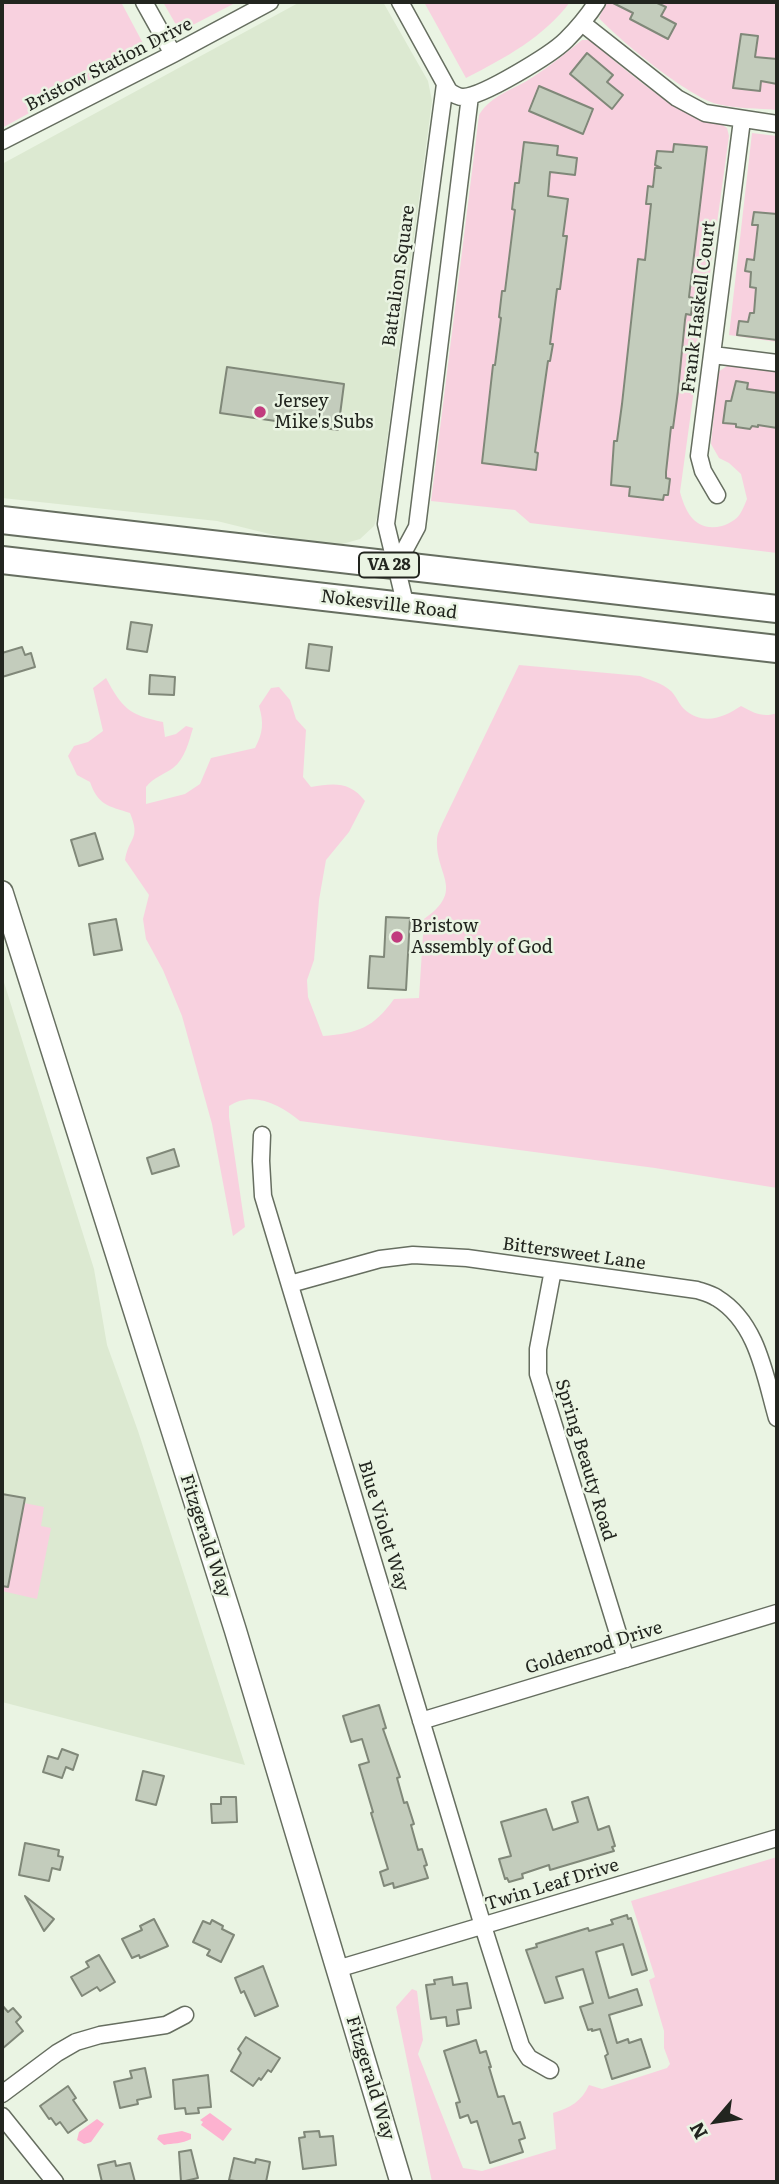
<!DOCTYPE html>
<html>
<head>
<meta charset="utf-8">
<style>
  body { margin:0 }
  #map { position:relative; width:779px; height:2184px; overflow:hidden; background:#eaf4e3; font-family:Literata,serif }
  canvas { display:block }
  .frame { position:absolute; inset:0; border:4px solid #22251f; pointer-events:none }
  .north { position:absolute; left:681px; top:2086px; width:70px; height:70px; -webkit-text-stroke:5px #eaf4e3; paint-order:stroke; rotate:241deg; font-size:19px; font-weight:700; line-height:28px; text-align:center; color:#22251f }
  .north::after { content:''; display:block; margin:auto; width:24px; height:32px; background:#22251f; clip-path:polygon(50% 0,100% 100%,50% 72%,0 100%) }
</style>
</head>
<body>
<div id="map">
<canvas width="779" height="2184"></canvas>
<div class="frame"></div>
<div class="north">N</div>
</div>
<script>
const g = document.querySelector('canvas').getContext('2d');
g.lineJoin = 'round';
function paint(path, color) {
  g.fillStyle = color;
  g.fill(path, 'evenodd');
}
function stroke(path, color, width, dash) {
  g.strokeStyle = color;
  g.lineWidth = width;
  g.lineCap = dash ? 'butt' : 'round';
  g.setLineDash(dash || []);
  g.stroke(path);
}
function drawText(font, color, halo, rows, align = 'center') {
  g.font = font + ' Literata,serif';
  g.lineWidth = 5;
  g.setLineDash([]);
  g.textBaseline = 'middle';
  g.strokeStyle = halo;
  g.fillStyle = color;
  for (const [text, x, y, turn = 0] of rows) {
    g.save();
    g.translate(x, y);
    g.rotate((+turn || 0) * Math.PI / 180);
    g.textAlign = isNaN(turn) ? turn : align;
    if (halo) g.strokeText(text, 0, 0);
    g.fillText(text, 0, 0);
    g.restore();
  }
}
paint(new Path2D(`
  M300 2H383L428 81 432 101 380 494 379 512 374 526 360 539 339 545 286 538 217 521 2 498V164Z
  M2 976 94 1269 107 1345 138 1431 245 1765 2 1702Z`), '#dce9d1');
paint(new Path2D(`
  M2 2H121L146 49 2 128Z
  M163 2H237L185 29 175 23Z
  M424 2H570C544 37 505 58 466 78Z
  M606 2H777V110C758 108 736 109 717 104 689 97 619 40 599 18Z
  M582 40H589C619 64 648 90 681 110 696 119 714 118 727 128L729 136 680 492C686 514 696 532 722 526 728 524 736 520 740 514 743 509 745 504 747 499L741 474 729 463 719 458 711 444 718 372 730 364 777 370V553L530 523 515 510 431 501 479 115C492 94 514 90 533 77 550 66 566 53 582 40Z
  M752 133 777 136V342L729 335Z
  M519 665 640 676C650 680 662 683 671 691 676 696 679 704 684 709 703 726 723 718 741 706 754 713 763 718 777 713V1188L655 1168 300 1121C281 1105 253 1090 229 1106V1117L245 1227 233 1236 212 1124 182 1016 163 970 146 939 143 919 149 895 125 860C129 836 141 840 130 813 108 806 98 805 90 782L77 775 68 756 74 746 88 742 103 731 93 688 106 678C122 708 129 715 163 722L165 737 176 734 186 726 193 728C189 741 185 759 173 768 163 775 154 777 146 787V804L185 794 200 784 211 758 255 748C263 733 264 723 259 706L271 688 279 687 290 700 296 719 306 730 303 777 311 787C333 783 350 781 365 801L349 832 326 860 319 900 314 960 307 980 308 997 323 1036C359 1033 373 1028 394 999L419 998 424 919C466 890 435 875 437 840 437 834 440 829 442 824Z
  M24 1503 44 1507 41 1526 51 1528 37 1599 2 1591V1571L11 1573Z
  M777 1857V2182H432L396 2007 412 1989 417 1991 423 2040 418 2054 463 2168 482 2171 556 2149 553 2113C570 2108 582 2101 589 2085L602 2089 667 2068 670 2064 664 2048V2031L649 1980 655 1977 631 1901Z`), '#f8d1df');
paint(new Path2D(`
  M210 2113 232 2129 223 2141 201 2125 203 2122 200 2120Z
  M97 2119 104 2124 91 2142 84 2144 77 2140 79 2132Z
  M182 2131 191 2134V2139C182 2144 173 2143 164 2145L157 2139 159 2135Z`), '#fdb2d0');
const building = new Path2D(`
  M611 2H655L666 7 661 16 676 24 668 39 630 19 633 13Z
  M741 34 758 36 755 57 777 59V84L761 81 760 91 733 88Z
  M587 53 613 75 607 82 623 95 612 109 570 74Z
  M539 86 593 109 583 134 529 111Z
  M524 142 558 146 557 155 577 158 575 175 550 172 548 196 568 199 563 236H567L560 289H557L550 344H553L550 361H548L535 452 538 453 536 470 482 463 493 365H495L501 318 499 317 502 291H505L515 210 512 209 515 183H519Z
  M674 144 707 147 689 297 693 298 691 315 686 314 685 320 678 391 673 428 671 427 666 472V478L670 479 668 495H664L663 500 629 496 630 487 611 485 614 441H617L622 404 638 259 645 260 651 204H646L648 186 653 187 655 168H661L655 165 657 151 673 152Z
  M754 212 777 214V340L737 335 739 321 748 322 750 313H754L756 288 750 287 751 272 745 271 747 259 754 260 758 225H752Z
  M227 367 344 384 338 430 220 413Z
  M736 381 748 383 747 389 777 393V428L758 425V427L752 426 750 429 736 427V424L723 423 726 401H731Z
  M131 622 152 625 147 652 127 649Z
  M309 644 332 647 329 671 306 668Z
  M22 647 25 655 31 653 35 667 2 677V653Z
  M150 675 175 677 174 695 149 694Z
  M95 833 103 859 79 866 71 840Z
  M386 917 410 918 406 990 368 988 370 956 384 957Z
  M116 919 122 950 94 955 89 924Z
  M174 1149 179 1166 152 1174 147 1158Z
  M2 1494 25 1498 8 1587 2 1586Z
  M379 1705 386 1728 383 1729 400 1777 397 1778 404 1803 407 1802 414 1824 411 1825 418 1850 422 1849 427 1865 424 1866 428 1878 394 1888 393 1883 384 1886 380 1872 388 1869 371 1813 373 1812 359 1765 369 1762 362 1739 351 1742 343 1716Z
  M62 1749 78 1755 73 1770 66 1767 62 1778 43 1772 48 1756 58 1759Z
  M143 1771 164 1776 156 1805 136 1800Z
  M221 1797H236L237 1822 212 1823 211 1804H221Z
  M588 1797 598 1830 609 1826 615 1846 612 1847 614 1851 550 1870 549 1865 522 1874 523 1878 509 1882 507 1878 505 1879 499 1859 511 1856 501 1822 546 1809 553 1830 578 1822 572 1802Z
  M25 1843 59 1850 58 1856 63 1857 60 1870 52 1868 49 1881 19 1875Z
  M25 1896 54 1919 44 1931Z
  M627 1915 628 1919 631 1918 647 1970 632 1975 623 1944 596 1952 609 1998 637 1989 642 2005 609 2015 617 2043 628 2039 629 2043 641 2039 650 2067 612 2079 605 2056 608 2054 600 2029 592 2031V2029L588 2030 580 2007 593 2003 583 1969 556 1977 563 1998 545 2003 526 1950 537 1947 536 1944 588 1928 589 1931 613 1924 611 1920Z
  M154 1919 168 1946 140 1958 139 1955 132 1958 122 1939 142 1930 140 1926Z
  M212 1920 223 1926 222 1929 234 1935 221 1962 207 1955 210 1950 193 1942 203 1921 210 1924Z
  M99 1955 115 1982 100 1991 97 1987 82 1996 71 1977 89 1967 86 1962Z
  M263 1966 278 2006 255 2016 244 1991 241 1993 235 1978Z
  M452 1977 453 1985 467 1983 471 2008 457 2010 459 2024 447 2026 446 2017 431 2019 426 1985 435 1984 434 1980Z
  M2 2005 8 2012 13 2008 21 2017 16 2022 23 2031 2 2049Z
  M246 2037 280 2058 271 2072 268 2070 261 2080 259 2078 253 2086 231 2071 241 2053 238 2049Z
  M476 2040 480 2053 486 2051 491 2067H489L498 2097 504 2096 513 2124 520 2122 525 2138 519 2140 523 2152 490 2163 477 2121 471 2123 468 2115 460 2118 456 2103 460 2102 444 2051Z
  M145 2068 151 2097 137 2100 138 2104 120 2108 114 2082 132 2078 130 2071Z
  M208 2075 211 2107 198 2108 199 2113 186 2114 185 2108 175 2109 173 2080Z
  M68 2086 76 2098 73 2100 87 2120 68 2133 60 2122 56 2125 51 2118 49 2119 40 2106Z
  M319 2131 320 2137 333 2136 336 2165 303 2169 299 2138 305 2137 304 2132Z
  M191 2150 198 2178 181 2182 179 2152Z
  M234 2158 255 2163 256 2159 270 2162 266 2182H241L229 2180Z
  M115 2161 116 2166 130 2163 135 2182H102L98 2165Z`);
paint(building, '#c3ccbc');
stroke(building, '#808879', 2);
const minor = new Path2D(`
  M144 2 173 54
  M400 2 449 91C453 94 457 97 463 97 482 97 552 54 566 40 578 28 588 16 597 2
  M582 23 677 98 705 113 777 124
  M2 141 173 54 270 2
  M713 355 777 363
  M717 495 703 471 699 456 742 120
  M396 566 417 527 470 96
  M406 607 386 524 445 84
  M262 1135 261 1161 263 1196 483 1926 521 2046 529 2058 550 2070
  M553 1270 538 1349V1374L626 1659
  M290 1284 380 1259 413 1255 467 1258 697 1290C703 1292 711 1294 717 1298 758 1323 765 1377 777 1418
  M421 1721 777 1613
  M337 1969 777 1838
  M2 2094 57 2053 76 2042 100 2035 166 2025 185 2015
  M2 2116 55 2182`);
const tertiary = new Path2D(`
  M2 892 235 1629 401 2182`);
const trunk = new Path2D(`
  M2 520 777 609
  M2 560 777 649`);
stroke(minor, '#666e60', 19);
stroke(tertiary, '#666e60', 24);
stroke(trunk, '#666e60', 30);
stroke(minor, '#fff', 16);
stroke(tertiary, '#fff', 21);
stroke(trunk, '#fff', 26);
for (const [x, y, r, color] of [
  [260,412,7,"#c13b7e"],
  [397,937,7,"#c13b7e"]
]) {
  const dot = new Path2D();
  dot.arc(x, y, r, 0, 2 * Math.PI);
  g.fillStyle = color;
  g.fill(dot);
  stroke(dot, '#eaf4e3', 2.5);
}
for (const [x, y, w] of [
  [389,565,60]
]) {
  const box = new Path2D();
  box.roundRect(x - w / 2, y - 12.5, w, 25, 5);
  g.fillStyle = '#eaf4e3';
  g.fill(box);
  stroke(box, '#22251f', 2);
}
drawText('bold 16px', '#22251f', null, [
  ["VA 28",389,565]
]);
drawText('18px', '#22251f', '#eaf4e3', [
  ["Bristow Station Drive",109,65,-27],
  ["Battalion Square",399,276,-82],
  ["Frank Haskell Court",699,307,-83],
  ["Nokesville Road",389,605,7],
  ["Bittersweet Lane",574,1254,8],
  ["Spring Beauty Road",585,1460,73],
  ["Blue Violet Way",383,1526,73],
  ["Fitzgerald Way",205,1536,72],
  ["Goldenrod Drive",594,1648,-17],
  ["Twin Leaf Drive",552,1885,-17],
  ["Fitzgerald Way",370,2078,73]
]);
drawText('18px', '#22251f', '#eaf4e3', [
  ["Jersey",274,402],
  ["Mike's Subs",274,423],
  ["Bristow",411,927],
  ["Assembly of God",411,948]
], 'left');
</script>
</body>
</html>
